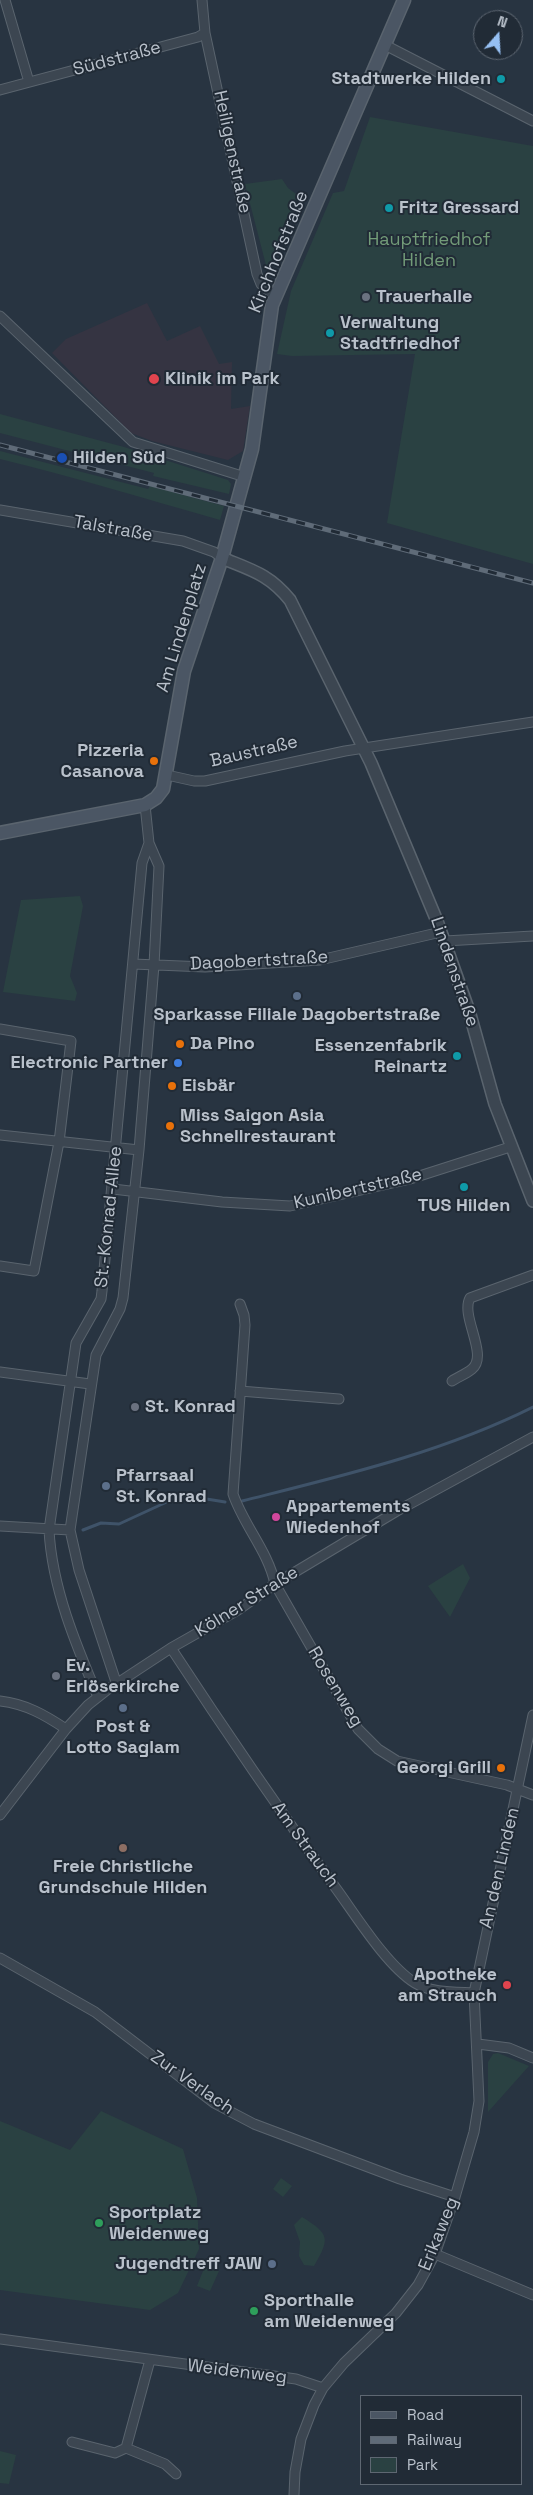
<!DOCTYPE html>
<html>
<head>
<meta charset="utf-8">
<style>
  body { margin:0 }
  #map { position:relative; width:533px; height:2495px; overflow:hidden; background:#283441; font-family:"Space Grotesk",sans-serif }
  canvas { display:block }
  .legend { position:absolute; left:360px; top:2395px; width:162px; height:90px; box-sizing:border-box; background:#212b36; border:1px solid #5e6772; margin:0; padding:6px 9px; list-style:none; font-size:15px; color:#b9c1cb }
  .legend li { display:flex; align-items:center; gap:10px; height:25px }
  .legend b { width:25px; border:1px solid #5e6772 }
  .north { position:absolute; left:473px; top:10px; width:50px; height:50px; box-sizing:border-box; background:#212b36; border:1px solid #5e6772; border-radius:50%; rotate:19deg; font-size:14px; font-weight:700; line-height:20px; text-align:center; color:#b9c1cb }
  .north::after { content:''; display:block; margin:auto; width:18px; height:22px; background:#96c0f3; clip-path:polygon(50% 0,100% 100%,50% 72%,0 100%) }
</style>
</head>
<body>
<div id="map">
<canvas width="533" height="2495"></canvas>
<ul class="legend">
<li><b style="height:6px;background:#4b5664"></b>Road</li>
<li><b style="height:6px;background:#5f6b78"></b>Railway</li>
<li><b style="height:14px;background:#2a4142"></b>Park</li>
</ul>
<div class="north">N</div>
</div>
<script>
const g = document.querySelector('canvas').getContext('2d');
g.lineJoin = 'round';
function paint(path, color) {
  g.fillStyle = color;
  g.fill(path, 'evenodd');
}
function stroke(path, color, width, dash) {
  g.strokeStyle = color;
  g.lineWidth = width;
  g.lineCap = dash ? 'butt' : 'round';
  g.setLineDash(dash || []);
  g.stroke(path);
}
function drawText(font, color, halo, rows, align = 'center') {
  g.font = font + ' "Space Grotesk",sans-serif';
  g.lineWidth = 4;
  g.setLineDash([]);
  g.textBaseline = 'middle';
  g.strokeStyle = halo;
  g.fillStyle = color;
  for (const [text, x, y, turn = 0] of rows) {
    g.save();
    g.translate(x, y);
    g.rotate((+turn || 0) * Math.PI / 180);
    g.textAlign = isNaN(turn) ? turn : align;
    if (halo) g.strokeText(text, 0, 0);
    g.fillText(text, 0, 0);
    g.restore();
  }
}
paint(new Path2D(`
  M147 303 167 341 200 326 219 364 232 362 231 409 250 406 243 451 228 460 152 441 131 433 52 353 66 339Z`), '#353442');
paint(new Path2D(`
  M370 117 533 146V564L387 523 415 354 292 356 277 354 291 291 333 193 344 191Z
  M282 179 288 188 300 197 299 203 270 268 267 269 245 184Z
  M0 414 124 447 228 480 231 484 229 494 153 476 154 473 0 433Z
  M0 451 148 489 150 486 224 506 220 520C146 499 75 477 0 459Z
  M80 896 83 906 70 976 77 993 75 1001 3 992 21 900Z
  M463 1564 470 1578 450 1617 428 1586Z
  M498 2053 529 2066 488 2112V2062L493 2054Z
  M101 2111 183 2149 197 2198 199 2249 178 2293 150 2310 0 2290V2121L70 2150Z
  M281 2178 292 2186 283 2197 273 2189Z
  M302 2217C330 2234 330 2239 314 2266L304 2265 299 2256 300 2242 294 2225Z
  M205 2266 219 2271 210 2291 197 2286Z
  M0 2451 16 2455 9 2484 0 2483Z`), '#2a4142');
stroke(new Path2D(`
  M242 1501C341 1476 441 1453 533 1407
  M83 1530 101 1523 119 1524 182 1495 225 1502`), '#3f5369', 3);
const minor = new Path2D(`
  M5 0 29 82
  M202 0 205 33 257 274 261 284 276 297
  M385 45 533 121
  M0 90 198 37 205 33
  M0 316 133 442 245 477
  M0 510 183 541 214 552 222 558
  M167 775 194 781H205L345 751 533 722
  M445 941 533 936
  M133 964 205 967 320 960 441 932
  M0 1029 71 1041 59 1142 34 1271 0 1266
  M0 1135 139 1150
  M113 1189 222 1202 290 1206 410 1179 510 1147
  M240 1304 244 1315 245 1325 233 1494C244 1526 268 1551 275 1584L358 1729 378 1749 397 1761 507 1785 533 1795
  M0 1372 90 1384
  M452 1381C458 1377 466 1374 472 1369 489 1355 460 1316 470 1298L533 1275
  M240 1391 339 1399
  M0 1526 70 1530
  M171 1648C224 1729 278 1808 335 1887 355 1914 386 1965 415 1983 431 1993 456 1992 474 1993
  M117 1685 79 1570 70 1530 96 1355 120 1309 123 1298 139 1150 154 965 159 866 149 843 145 805
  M98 1697C76 1645 52 1588 49 1530L76 1343 101 1299 102 1291 142 863 149 843
  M0 1701C26 1704 45 1715 66 1729
  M0 1815 66 1729 88 1705 107 1690 171 1648 238 1610 275 1584 397 1511 533 1437
  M0 1958 95 2012 214 2103 254 2124 400 2179 455 2197
  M478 2044 509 2048 533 2058
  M435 2254 533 2295
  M0 2339 296 2379 323 2388
  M150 2360 126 2448 165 2464 176 2474
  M72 2442 115 2453 126 2448
  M294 2495 295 2472 301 2439 314 2405 323 2388 344 2363 396 2313 418 2285 435 2254 455 2197 474 2132 479 2101 474 1993 533 1715`);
const tertiary = new Path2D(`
  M222 558C251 570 269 574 290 600L371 763 437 921 469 1011 495 1104 533 1201`);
const secondary = new Path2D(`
  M0 833 145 805 156 798 163 789 184 671 222 558 252 449 272 305 404 0`);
stroke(minor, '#5a646e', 11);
stroke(tertiary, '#5a646e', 14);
stroke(secondary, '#5a646e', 15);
stroke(minor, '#3c4651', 9);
stroke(tertiary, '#3c4651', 11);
stroke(secondary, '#4b5664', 12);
const rail = new Path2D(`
  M0 445 533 583`);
stroke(rail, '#5f6b78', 5);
stroke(rail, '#212b36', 3, [9]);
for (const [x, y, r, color] of [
  [501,79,5,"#0f9aa8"],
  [389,208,5,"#0f9aa8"],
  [366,297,5,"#6b7280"],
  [330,333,5,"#0f9aa8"],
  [154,379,6,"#e0444e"],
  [62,458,6,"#1a4fb4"],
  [154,761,5,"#e8710a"],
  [297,996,5,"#5c6f8a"],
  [180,1044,5,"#e8710a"],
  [457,1056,5,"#0f9aa8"],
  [178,1063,5,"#3f7fe0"],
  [172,1086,5,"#e8710a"],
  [170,1126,5,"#e8710a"],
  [464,1187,5,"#0f9aa8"],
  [135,1407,5,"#6b7280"],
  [106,1486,5,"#5c6f8a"],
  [276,1517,5,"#d1479c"],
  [56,1676,5,"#6b7280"],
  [123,1708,5,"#5c6f8a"],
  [501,1768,5,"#e8710a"],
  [123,1848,5,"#8d6e63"],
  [507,1985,5,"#e0444e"],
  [99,2223,5,"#2e9e5b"],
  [272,2264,5,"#5c6f8a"],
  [254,2311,5,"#2e9e5b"]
]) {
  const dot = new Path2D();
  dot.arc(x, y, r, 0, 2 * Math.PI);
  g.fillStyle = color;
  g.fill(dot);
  stroke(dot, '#212b36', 2);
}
drawText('18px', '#b9c1cb', '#212b36', [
  ["Südstraße",117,59,-15],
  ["Heiligenstraße",232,152,78],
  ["Kirchhofstraße",279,252,-68],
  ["Talstraße",113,529,10],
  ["Am Lindenplatz",182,628,-73],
  ["Baustraße",254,752,-13],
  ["Dagobertstraße",259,961,-3],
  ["Lindenstraße",454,972,71],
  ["Kunibertstraße",358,1189,-13],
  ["St.-Konrad-Allee",109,1217,-84],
  ["Kölner Straße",247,1602,-32],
  ["Rosenweg",335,1687,59],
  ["Am Strauch",305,1845,54],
  ["An den Linden",500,1868,-77],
  ["Zur Verlach",192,2083,35],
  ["Erikaweg",439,2234,-68],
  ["Weidenweg",237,2372,7]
]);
drawText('bold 18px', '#b9c1cb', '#212b36', [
  ["Stadtwerke Hilden",491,79,"right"],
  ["Fritz Gressard",399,208],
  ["Trauerhalle",376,297],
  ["Verwaltung",340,323],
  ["Stadtfriedhof",340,344],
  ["Klinik im Park",165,379],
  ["Hilden Süd",73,458],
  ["Pizzeria",144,751,"right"],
  ["Casanova",144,772,"right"],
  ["Sparkasse Filiale Dagobertstraße",297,1015,"center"],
  ["Da Pino",190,1044],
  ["Essenzenfabrik",447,1046,"right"],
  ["Reinartz",447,1067,"right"],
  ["Electronic Partner",168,1063,"right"],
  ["Eisbär",182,1086],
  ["Miss Saigon Asia",180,1116],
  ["Schnellrestaurant",180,1137],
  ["TUS Hilden",464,1206,"center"],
  ["St. Konrad",145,1407],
  ["Pfarrsaal",116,1476],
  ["St. Konrad",116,1497],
  ["Appartements",286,1507],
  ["Wiedenhof",286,1528],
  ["Ev.",66,1666],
  ["Erlöserkirche",66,1687],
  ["Post &",123,1727,"center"],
  ["Lotto Saglam",123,1748,"center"],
  ["Georgi Grill",491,1768,"right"],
  ["Freie Christliche",123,1867,"center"],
  ["Grundschule Hilden",123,1888,"center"],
  ["Apotheke",497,1975,"right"],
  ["am Strauch",497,1996,"right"],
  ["Sportplatz",109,2213],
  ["Weidenweg",109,2234],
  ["Jugendtreff JAW",262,2264,"right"],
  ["Sporthalle",264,2301],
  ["am Weidenweg",264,2322]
], 'left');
drawText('18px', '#729b78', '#212b36', [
  ["Hauptfriedhof",429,240],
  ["Hilden",429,261]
]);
</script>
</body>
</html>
